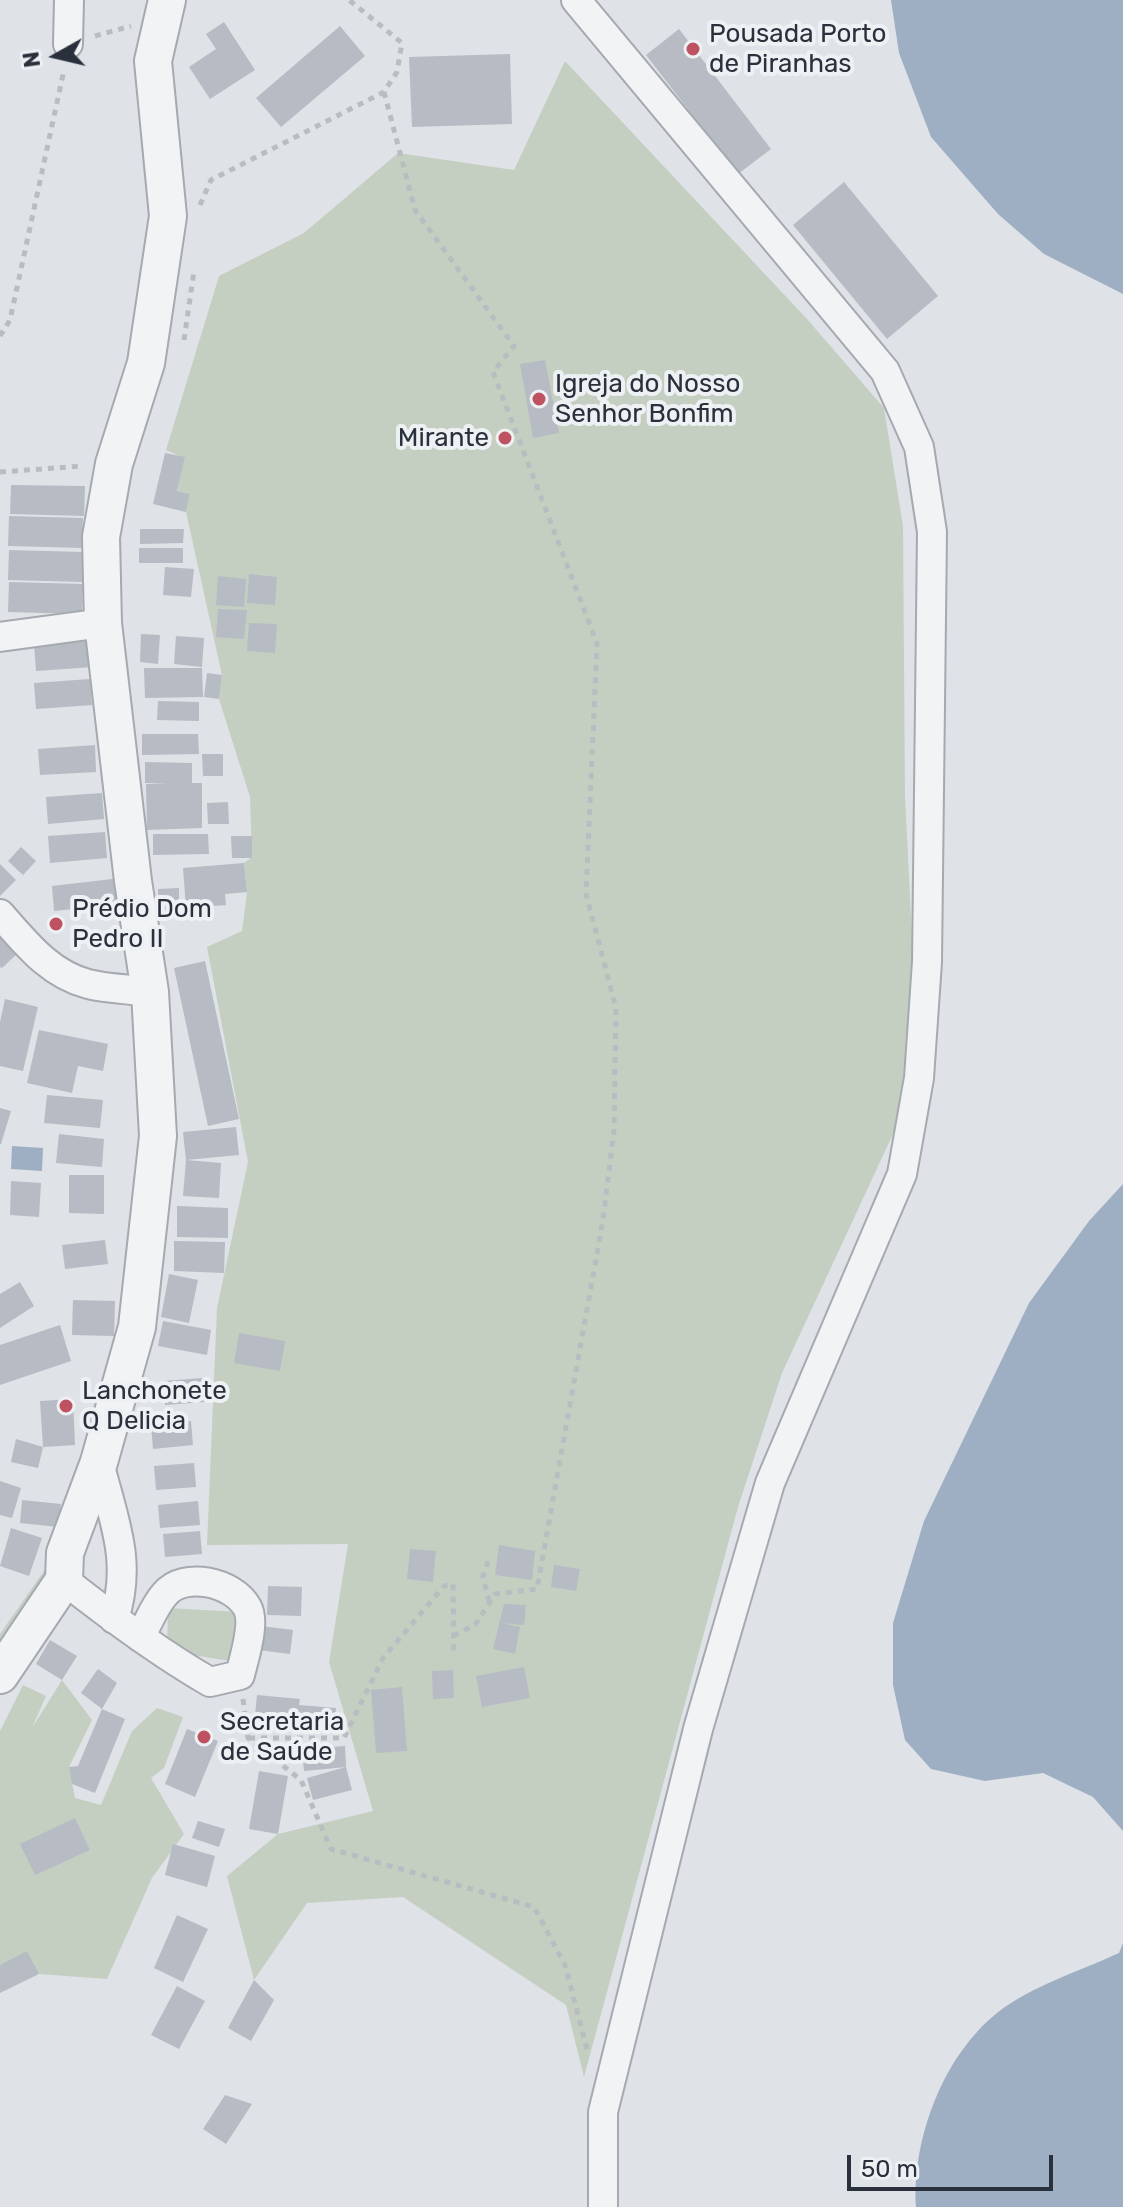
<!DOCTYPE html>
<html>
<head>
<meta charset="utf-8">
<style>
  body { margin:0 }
  #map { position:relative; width:1123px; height:2207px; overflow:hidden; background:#dfe2e7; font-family:Rubik,sans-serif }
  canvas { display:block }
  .north { position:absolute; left:16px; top:16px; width:80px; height:80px; -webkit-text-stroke:6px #eef1f4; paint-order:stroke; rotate:262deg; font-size:22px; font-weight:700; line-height:32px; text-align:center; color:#2a303c }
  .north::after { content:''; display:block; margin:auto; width:28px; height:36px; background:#2a303c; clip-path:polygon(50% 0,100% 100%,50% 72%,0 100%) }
  .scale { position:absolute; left:847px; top:2155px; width:206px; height:36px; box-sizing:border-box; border:4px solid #2a303c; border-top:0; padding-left:10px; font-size:24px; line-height:28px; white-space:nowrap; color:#2a303c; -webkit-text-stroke:6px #eef1f4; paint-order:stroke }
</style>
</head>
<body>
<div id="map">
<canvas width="1123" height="2207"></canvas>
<div class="north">N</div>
<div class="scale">50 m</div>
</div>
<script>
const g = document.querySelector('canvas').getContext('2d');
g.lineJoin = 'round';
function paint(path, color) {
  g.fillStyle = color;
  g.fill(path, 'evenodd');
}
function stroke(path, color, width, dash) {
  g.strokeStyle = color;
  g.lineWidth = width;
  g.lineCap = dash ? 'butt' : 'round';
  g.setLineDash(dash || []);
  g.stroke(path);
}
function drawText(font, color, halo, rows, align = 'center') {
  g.font = font + ' Rubik,sans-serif';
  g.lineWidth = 8;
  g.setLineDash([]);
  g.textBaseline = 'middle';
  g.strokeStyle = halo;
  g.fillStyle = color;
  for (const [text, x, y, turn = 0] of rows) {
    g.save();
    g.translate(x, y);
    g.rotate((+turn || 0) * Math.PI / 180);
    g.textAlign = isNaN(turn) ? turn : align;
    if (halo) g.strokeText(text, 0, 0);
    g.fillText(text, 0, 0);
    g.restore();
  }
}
paint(new Path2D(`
  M565 61 807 319 884 408 903 526 905 797 919 1078 782 1373 738 1507 584 2077 566 2005 403 1897 307 1903 254 1980 227 1876 278 1834 373 1811 329 1662 348 1544 207 1545 217 1308 248 1162 207 947 242 931 247 892 244 863 252 857 250 797 219 699 222 675 186 512 190 494 177 491 184 458 166 450 219 276 304 233 398 153 514 170Z
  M46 1568 64 1580 0 1675V1634Z
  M168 1608 240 1612 236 1662 167 1651Z
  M62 1680 92 1720 69 1767 75 1798 101 1805 132 1731 157 1708 183 1717 164 1768 151 1778 184 1834 152 1878 107 1979 39 1974 0 1965V1731L23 1685 46 1696 32 1728Z`), '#c5cfc1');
paint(new Path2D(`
  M891 0H1123V294L1044 254 998 214 931 137 899 53Z
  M12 1146 43 1148 42 1171 11 1169Z
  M1123 1184V1831L1093 1797 1043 1773 985 1781 931 1769 905 1740 893 1685V1623L924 1521 1029 1303 1089 1221Z
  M1123 1943V2207H916C912 2139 943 2056 997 2013 1031 1986 1080 1971 1119 1953Z`), '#9eafc3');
paint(new Path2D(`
  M224 22 255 70 210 99 189 67 216 49 206 34Z
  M340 26 365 56 281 127 256 98Z
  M679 29 771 149 738 174 646 55Z
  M510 54 512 124 412 127 409 57Z
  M844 182 938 296 887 339 793 225Z
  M545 360 559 433 533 438 520 364Z
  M165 453 185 457 177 491 190 494 186 512 153 504Z
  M11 485 85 486 84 516 10 514Z
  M9 516 83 518 82 548 8 546Z
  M140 529H184L183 543 140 544Z
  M139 548H183V563H139Z
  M9 550 83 552V582L8 580Z
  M165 567 194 569 191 597 163 595Z
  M249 574 277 577 275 605 247 603Z
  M218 576 246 579 244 607 216 605Z
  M9 582 83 584 82 614 8 612Z
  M218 609 247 610 244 639 216 637Z
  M249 623 277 624 275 653 247 651Z
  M141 634 160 635 158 664 140 662Z
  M176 636 204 638 202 667 174 664Z
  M90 641 92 667 36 671 34 644Z
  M144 668H202L203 697 145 698Z
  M207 673 222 675 219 699 204 697Z
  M90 679 92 705 36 709 34 683Z
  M158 701 199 702V721L157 720Z
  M142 734H198L199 754 142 755Z
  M95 745 96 772 40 775 38 749Z
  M202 754H223V776H203Z
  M145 762 192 763V783H202V828L147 830 146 784 168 783H145Z
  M102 793 104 819 48 824 46 797Z
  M228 802 229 824H208L207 803Z
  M105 832 107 858 50 863 48 836Z
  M153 834H208L209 854 153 855Z
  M231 836H252V858H232Z
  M21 847 36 861 23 875 8 861Z
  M244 863 247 892 225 894 226 905 186 908 183 868Z
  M0 864 16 880 0 896Z
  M121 878 124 904 54 911 52 886Z
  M179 888V910L158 911V889Z
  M0 929 20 951 2 968 0 967Z
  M205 961 239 1119 208 1126 174 968Z
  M5 999 38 1007 23 1071 0 1066V1022Z
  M39 1030 108 1044 103 1071 78 1066 72 1093 27 1083Z
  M47 1095 103 1100 100 1128 44 1123Z
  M0 1108 11 1111 1 1144H0Z
  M236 1127 239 1155 186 1160 221 1163 219 1198 183 1196 186 1160 183 1132Z
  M59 1134 104 1139 102 1167 56 1163Z
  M69 1175H104V1214L69 1213Z
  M11 1181 41 1183 39 1217 10 1215Z
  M177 1206 228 1208V1238L177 1237Z
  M105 1240 108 1264 65 1269 62 1245Z
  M174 1241 225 1242 224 1273 174 1271Z
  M169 1274 198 1280 189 1323 161 1317Z
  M20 1282 34 1306 0 1328V1294Z
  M73 1300 115 1301 114 1336 72 1335Z
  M163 1321 211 1330 207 1355 158 1346Z
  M60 1325 71 1361 0 1385V1345Z
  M239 1333 285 1341 280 1371 234 1363Z
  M203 1378 205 1402 165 1405 163 1381Z
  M73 1399 75 1445 43 1447 40 1401Z
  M191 1421 193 1445 153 1449 151 1425Z
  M16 1439 43 1447 38 1468 11 1462Z
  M194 1463 196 1487 156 1490 154 1466Z
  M0 1481 21 1488 12 1518 0 1515Z
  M22 1500 61 1504 58 1527 20 1523Z
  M198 1501 200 1525 160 1528 158 1505Z
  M11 1528 42 1538 29 1576 0 1566Z
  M200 1531 202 1554 165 1557 163 1534Z
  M499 1545 535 1551 532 1580 495 1575Z
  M410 1549 436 1551 433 1582 407 1579Z
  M554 1565 580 1569 576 1591 551 1587Z
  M268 1586 302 1587 301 1616 267 1615Z
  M504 1604 526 1605 524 1625 501 1623 520 1627 515 1654 493 1649Z
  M261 1626 293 1630 290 1654 258 1650Z
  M50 1640 77 1656 62 1680 36 1664Z
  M524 1667 530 1698 482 1707 476 1676Z
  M98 1669 117 1683 102 1709 125 1719 95 1793 72 1784 69 1767 78 1766 102 1709 81 1693Z
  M453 1670 454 1698 433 1699 432 1671Z
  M402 1687 407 1751 376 1753 371 1690Z
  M257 1695 300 1699 299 1705 336 1708 334 1733 254 1725Z
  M187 1729 218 1741 195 1797 165 1784Z
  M345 1746 346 1767 304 1771 302 1749Z
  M346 1767 352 1790 313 1800 307 1778Z
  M259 1771 288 1776 278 1834 249 1829Z
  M75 1818 90 1850 35 1875 20 1844Z
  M198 1821 225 1829 219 1847 192 1838Z
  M173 1844 215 1856 207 1887 165 1875Z
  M177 1915 208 1929 183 1982 154 1968Z
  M27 1951 39 1974 0 1993V1965Z
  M254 1980 274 2000 251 2041 228 2028Z
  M177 1986 205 2001 179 2049 151 2035Z
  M225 2095 252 2104 226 2144 203 2129Z`), '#b7bbc3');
const minor = new Path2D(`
  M576 0 885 371 919 447 932 532 927 962 919 1078 902 1174 770 1483 698 1729 603 2112V2207
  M68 44 69 0
  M0 637 103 623
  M0 914C25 942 49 974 88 984 108 989 130 989 150 992
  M99 1462C113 1519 133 1561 114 1619
  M64 1580C111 1617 158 1652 210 1682L240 1675C244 1658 256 1622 247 1607 233 1582 184 1571 165 1594 154 1606 148 1624 140 1637`);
const tertiary = new Path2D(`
  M64 1580 65 1553 99 1462 137 1327 158 1136 150 992 133 881 103 623 101 537 114 464 146 363 168 216 153 61 167 0
  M0 1675 64 1580`);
stroke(minor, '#a5a9b0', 32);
stroke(tertiary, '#a5a9b0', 40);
stroke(new Path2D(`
  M95 36 131 26
  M384 92 415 210 514 346 493 372 597 643 586 894 616 1008 614 1130 603 1220 537 1589 495 1594 475 1625 455 1635
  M200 205 211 180 384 92 397 72 402 43 349 0
  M0 336 10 320 64 70
  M184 340 194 271
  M0 472 83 466
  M488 1561 483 1577 489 1601
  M243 1699 248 1738 301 1780 331 1849 534 1907 565 1965 588 2053
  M249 1738H344L383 1658 444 1586 453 1584 454 1656`), '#b9bcc1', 5, [6, 6]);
stroke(minor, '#f1f3f5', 28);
stroke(tertiary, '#f1f3f5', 36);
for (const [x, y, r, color] of [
  [693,49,8,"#be5261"],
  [539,399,8,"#be5261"],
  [505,438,8,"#be5261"],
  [56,924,8,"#be5261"],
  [66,1406,8,"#be5261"],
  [204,1737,8,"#be5261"]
]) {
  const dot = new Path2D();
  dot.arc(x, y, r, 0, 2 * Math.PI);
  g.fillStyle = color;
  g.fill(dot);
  stroke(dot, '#eef1f4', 3);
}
drawText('26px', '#2a303c', '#eef1f4', [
  ["Pousada Porto",709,34],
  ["de Piranhas",709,64],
  ["Igreja do Nosso",555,384],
  ["Senhor Bonfim",555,414],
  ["Mirante",489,438,"right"],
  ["Prédio Dom",72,909],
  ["Pedro II",72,939],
  ["Lanchonete",82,1391],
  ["Q Delicia",82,1421],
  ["Secretaria",220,1722],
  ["de Saúde",220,1752]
], 'left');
</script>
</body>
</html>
